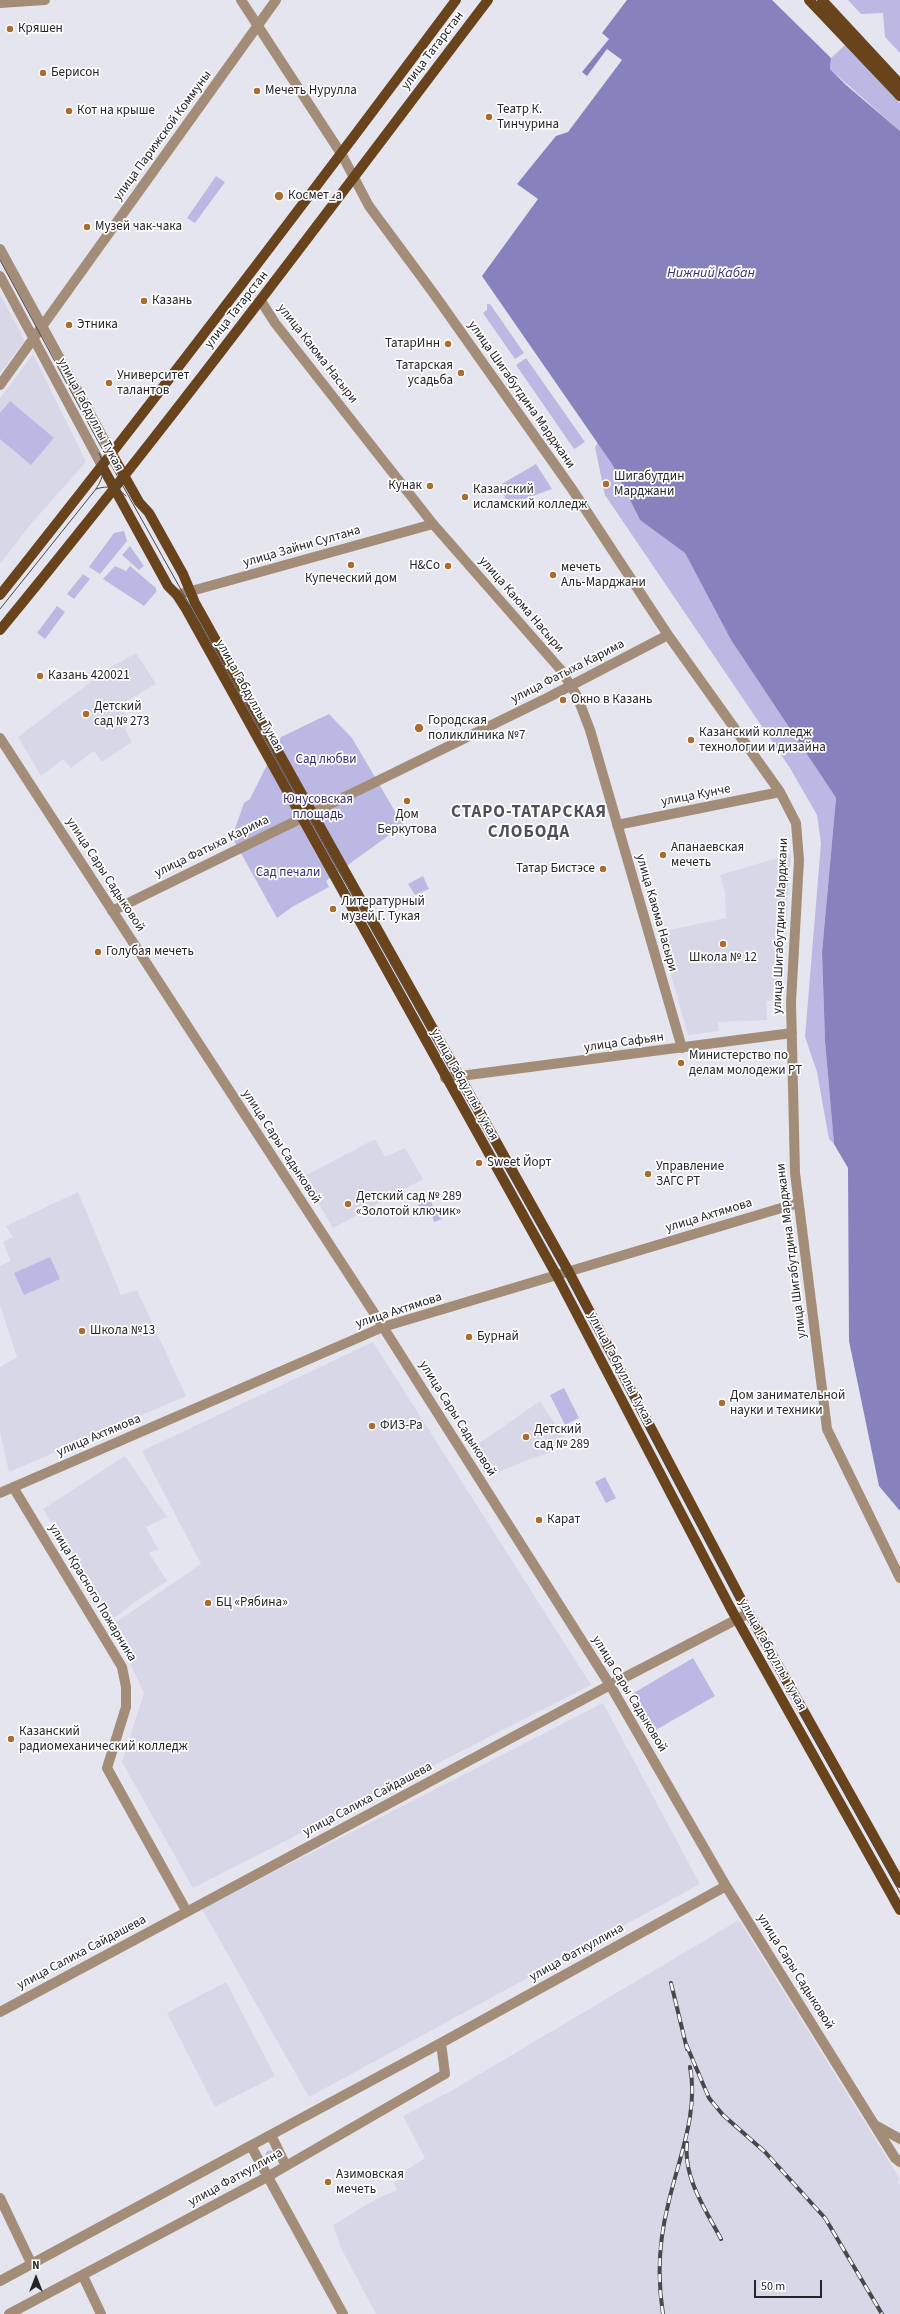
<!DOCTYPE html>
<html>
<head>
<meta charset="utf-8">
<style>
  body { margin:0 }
  #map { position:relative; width:900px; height:2314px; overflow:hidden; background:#e5e5ef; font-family:"Source Sans 3",sans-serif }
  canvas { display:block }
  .north { position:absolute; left:16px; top:2258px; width:40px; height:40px; -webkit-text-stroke:3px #fff; paint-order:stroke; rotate:0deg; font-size:11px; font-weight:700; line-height:16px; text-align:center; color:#252529 }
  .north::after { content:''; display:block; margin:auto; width:14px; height:18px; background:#252529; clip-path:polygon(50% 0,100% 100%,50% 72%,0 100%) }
  .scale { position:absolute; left:754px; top:2280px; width:68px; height:18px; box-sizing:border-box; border:2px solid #252529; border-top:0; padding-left:5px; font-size:12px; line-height:14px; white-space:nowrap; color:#252529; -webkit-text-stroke:3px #fff; paint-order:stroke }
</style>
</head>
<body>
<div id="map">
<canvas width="900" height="2314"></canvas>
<div class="north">N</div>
<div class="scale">50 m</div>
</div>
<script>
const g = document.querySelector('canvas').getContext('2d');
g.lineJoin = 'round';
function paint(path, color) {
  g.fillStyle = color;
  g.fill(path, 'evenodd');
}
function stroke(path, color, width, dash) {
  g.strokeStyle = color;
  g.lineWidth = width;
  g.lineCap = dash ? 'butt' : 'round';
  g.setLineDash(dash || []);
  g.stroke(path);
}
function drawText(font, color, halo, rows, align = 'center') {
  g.font = font + ' "Source Sans 3",sans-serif';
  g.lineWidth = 3.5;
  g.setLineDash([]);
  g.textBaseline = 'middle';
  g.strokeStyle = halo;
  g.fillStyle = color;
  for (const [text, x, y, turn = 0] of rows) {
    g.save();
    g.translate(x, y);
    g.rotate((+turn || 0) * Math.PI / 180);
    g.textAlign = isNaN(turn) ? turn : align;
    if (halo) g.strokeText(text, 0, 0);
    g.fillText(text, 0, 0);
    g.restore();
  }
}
paint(new Path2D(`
  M0 294 25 341 0 373Z
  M33 354 86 462 30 525 0 564V398Z
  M136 653 156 684 120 705 130 723 124 727 132 742 102 762 94 751 71 768 63 759 41 776 18 737 109 668Z
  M791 854 781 1000 766 1001 767 1020 718 1022 719 1031 688 1035 659 932 726 918 725 893 720 875Z
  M375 1139 385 1157 405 1148 423 1179 333 1228 303 1177Z
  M78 1192 121 1295 137 1290 186 1396 9 1472 0 1432V1367L17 1357 0 1305V1266L11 1261 3 1242 13 1237 6 1226Z
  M373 1342 591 1685 193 1888 122 1762 144 1693 112 1625 201 1564 142 1451Z
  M540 1401 566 1441 549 1453 527 1460 497 1473 478 1444Z
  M125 1456 167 1517 146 1527 158 1549 149 1553 167 1581 133 1603 112 1620 43 1509Z
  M603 1703 700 1884 309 2097 202 1909Z
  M739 1920 900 2179 897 2183 900 2184V2314H376L341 2248 333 2225 378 2198 397 2190 394 2183 402 2173 425 2158 403 2116 453 2090Z
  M226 1982 275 2076 215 2107 167 2013Z`), '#d7d7e8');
paint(new Path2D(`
  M848 0H900V53L885 37 883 13 861 14Z
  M845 45 900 103V131L830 69 831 58Z
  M216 176 225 182 195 223 187 218Z
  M487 304H490L524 353 515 359 483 313 487 310Z
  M526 358 585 442 574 449 516 365Z
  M10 401 54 438 31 465 0 439V413Z
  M598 443 612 464 640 520 685 553 731 640 836 798 822 952 825 1041 834 1144 829 1139 817 1072 805 1037 821 843 817 815 790 768 605 495 595 447Z
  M536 464 552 489 508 505 500 485Z
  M124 531 127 541 100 574 89 567 114 533Z
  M130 546 144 566 139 570 122 555Z
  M115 566 126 571 130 566 156 588V592L144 606 103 579Z
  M83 574 90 579 74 599 67 594Z
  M57 606 65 612 45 639 37 633Z
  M329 714 352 738 403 825 326 881 329 887 292 907 277 918 232 837 244 803 250 799 281 737Z
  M423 876 429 889 415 895 408 884Z
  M430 1199 436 1214 442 1219 434 1222 430 1210 421 1213 418 1204Z
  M50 1257 60 1279 24 1295 14 1273Z
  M564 1388 579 1418 565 1425 550 1395Z
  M605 1477 616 1498 606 1503 595 1482Z
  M693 1658 715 1696 654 1731 632 1694Z
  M265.5 2155a4.5 4.5 0 1 1 9 0a4.5 4.5 0 1 1-9 0Z`), '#bbb9e4');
paint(new Path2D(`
  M627 0H772L831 58 830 69 846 85 900 131V1511L879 1486 849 1341 848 1168 834 1144 825 1041 822 952 836 798 731 640 685 553 640 520 612 464 482 276 538 199 517 184 556 136 568 132 622 60 607 49 587 76 582 72 609 39 602 33Z`), '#8582bd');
stroke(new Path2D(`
  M241 0 342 155 369 206 434 294 572 489 668 635 780 792 796 823 799 860 791 1002 795 1173 827 1429 900 1578
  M0 3 45 0
  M0 249 112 454
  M0 276 102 466
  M261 301 275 323 433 524 561 670 577 696 590 730 682 1048
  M0 385 276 0
  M177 595 433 524
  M0 738 376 1316 610 1685 726 1886 895 2158 900 2162
  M617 825 780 792
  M112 911 549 697 668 635
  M445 1078 792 1033
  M13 1487 122 1667 126 1687V1707L107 1768 187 1912
  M0 1493 383 1327 798 1203
  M0 2012 610 1685 749 1613
  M877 2126 900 2139
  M271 2135 286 2166
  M251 2146 343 2314
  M0 2198 32 2265
  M83 2276 101 2314
  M0 2281 441 2043 726 1886
  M9 2314 267 2177 445 2074 441 2043`), '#a38d78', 10);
stroke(new Path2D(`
  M809 0 900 96
  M822 0 900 84
  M112 454 139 502 149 513 183 574 195 603 569 1272 742 1601 900 1883
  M102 466 168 586 177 595 186 609 557 1276 730 1607 900 1910
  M0 595C156 399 307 200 456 0
  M0 630C169 425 327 212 488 0`), '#69431c', 10);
stroke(new Path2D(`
  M0 260 105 454 564 1273 745 1615 900 1893
  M96 489C108 485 117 487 126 496
  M0 609 96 489C104 476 106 468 99 453`), '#47474d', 1);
const rail = new Path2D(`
  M671 1983 687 2049
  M686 2044 709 2098 723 2115 765 2152 825 2218 882 2314
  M687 2143C683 2178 706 2210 721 2239
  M663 2314C657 2277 659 2241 668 2205 678 2160 699 2113 690 2067`);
stroke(rail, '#47474d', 4);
stroke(rail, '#fff', 2.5, [8]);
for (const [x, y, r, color] of [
  [10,29,4,"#a86d2f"],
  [43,73,4,"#a86d2f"],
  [257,91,4,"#a86d2f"],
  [69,111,4,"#a86d2f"],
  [489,117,4,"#a86d2f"],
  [279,196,5,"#a86d2f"],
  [87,227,4,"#a86d2f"],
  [144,301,4,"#a86d2f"],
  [69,325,4,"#a86d2f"],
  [448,344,4,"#a86d2f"],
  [461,373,4,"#a86d2f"],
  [109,383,4,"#a86d2f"],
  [606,484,4,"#a86d2f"],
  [430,486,4,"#a86d2f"],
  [465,497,4,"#a86d2f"],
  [351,565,4,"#a86d2f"],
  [448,566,4,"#a86d2f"],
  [553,575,4,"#a86d2f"],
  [40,676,4,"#a86d2f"],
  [563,700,4,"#a86d2f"],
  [86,714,4,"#a86d2f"],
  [419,728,5,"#a86d2f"],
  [691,740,4,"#a86d2f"],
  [407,801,4,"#a86d2f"],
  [663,855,4,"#a86d2f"],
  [603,869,4,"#a86d2f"],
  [333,909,4,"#a86d2f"],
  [723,944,4,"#a86d2f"],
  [98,952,4,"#a86d2f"],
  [681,1063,4,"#a86d2f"],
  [479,1163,4,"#a86d2f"],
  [648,1174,4,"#a86d2f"],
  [348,1204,4,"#a86d2f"],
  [82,1331,4,"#a86d2f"],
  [469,1337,4,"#a86d2f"],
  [722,1403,4,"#a86d2f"],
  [372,1426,4,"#a86d2f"],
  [526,1437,4,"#a86d2f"],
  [539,1520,4,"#a86d2f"],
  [208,1603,4,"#a86d2f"],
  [11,1739,4,"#a86d2f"],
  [328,2182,4,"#a86d2f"]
]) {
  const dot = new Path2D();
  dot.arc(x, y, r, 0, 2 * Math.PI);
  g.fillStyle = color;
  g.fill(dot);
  stroke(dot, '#fff', 1.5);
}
drawText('13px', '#252529', '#fff', [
  ["Кряшен",18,29],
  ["Берисон",51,73],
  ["Мечеть Нурулла",265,91],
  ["Театр К.",497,110],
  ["Тинчурина",497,125],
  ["Кот на крыше",77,111],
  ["Космет_а",288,196],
  ["Музей чак-чака",95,227],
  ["Казань",152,301],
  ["Этника",77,325],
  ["ТатарИнн",440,344,"right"],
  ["Татарская",453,366,"right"],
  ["усадьба",453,381,"right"],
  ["Университет",117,376],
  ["талантов",117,391],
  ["Шигабутдин",614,477],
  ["Марджани",614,492],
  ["Кунак",422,486,"right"],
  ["Казанский",473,490],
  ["исламский колледж",473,505],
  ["H&Co",440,566,"right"],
  ["мечеть",561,568],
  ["Аль-Марджани",561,583],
  ["Купеческий дом",351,579,"center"],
  ["Казань 420021",48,676],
  ["Окно в Казань",571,700],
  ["Детский",94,707],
  ["сад № 273",94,722],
  ["Городская",428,721],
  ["поликлиника №7",428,736],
  ["Казанский колледж",699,733],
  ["технологии и дизайна",699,748],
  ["Дом",407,815,"center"],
  ["Беркутова",407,830,"center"],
  ["Апанаевская",671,848],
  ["мечеть",671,863],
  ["Татар Бистэсе",595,869,"right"],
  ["Литературный",341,902],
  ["музей Г. Тукая",341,917],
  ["Голубая мечеть",106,952],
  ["Школа № 12",723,958,"center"],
  ["Министерство по",689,1056],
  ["делам молодежи РТ",689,1071],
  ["Sweet Йорт",487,1163],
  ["Управление",656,1167],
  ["ЗАГС РТ",656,1182],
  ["Детский сад № 289",356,1197],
  ["«Золотой ключик»",356,1212],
  ["Школа №13",90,1331],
  ["Бурнай",477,1337],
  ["Дом занимательной",730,1396],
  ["науки и техники",730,1411],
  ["ФИЗ-Ра",380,1426],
  ["Детский",534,1430],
  ["сад № 289",534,1445],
  ["Карат",547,1520],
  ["БЦ «Рябина»",216,1603],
  ["Казанский",19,1732],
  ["радиомеханический колледж",19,1747],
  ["Азимовская",336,2175],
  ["мечеть",336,2190]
], 'left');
drawText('13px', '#252529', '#fff', [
  ["улица Татарстан",433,51,-53],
  ["улица Парижской Коммуны",163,136,-54],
  ["улица Татарстан",237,310,-52],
  ["улица Каюма Насыри",317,354,52],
  ["улица Шигабутдина Марджани",521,395,55],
  ["улица Габдуллы Тукая",90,415,62],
  ["улица Зайни Султана",302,547,-16],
  ["улица Каюма Насыри",521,605,49],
  ["улица Фатыха Карима",568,672,-27],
  ["улица Габдуллы Тукая",249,696,61],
  ["улица Кунче",696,796,-11],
  ["улица Фатыха Карима",212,847,-26],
  ["улица Сары Садыковой",105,875,57],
  ["улица Каюма Насыри",656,913,74],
  ["улица Шигабутдина Марджани",781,926,-88],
  ["улица Сафьян",624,1043,-8],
  ["улица Габдуллы Тукая",464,1085,61],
  ["улица Сары Садыковой",281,1147,57],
  ["улица Ахтямова",709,1216,-17],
  ["улица Шигабутдина Марджани",792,1251,-97],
  ["улица Ахтямова",399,1311,-18],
  ["улица Габдуллы Тукая",620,1369,62],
  ["улица Сары Садыковой",457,1419,58],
  ["улица Ахтямова",99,1436,-23],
  ["улица Красного Пожарника",92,1593,59],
  ["улица Габдуллы Тукая",772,1655,61],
  ["улица Сары Садыковой",629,1694,59],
  ["улица Салиха Сайдашева",368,1800,-28],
  ["улица Салиха Сайдашева",82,1953,-28],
  ["улица Фаткуллина",577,1953,-29],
  ["улица Сары Садыковой",795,1972,58],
  ["улица Фаткуллина",236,2178,-29]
]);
drawText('13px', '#382c73', '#fff', [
  ["Сад любви",326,760],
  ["Юнусовская",318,800],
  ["площадь",318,815],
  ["Сад печали",288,873]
]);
drawText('italic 14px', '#3a2f77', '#fff', [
  ["Нижний Кабан",711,274]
]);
g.letterSpacing = '1px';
drawText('bold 17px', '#4f4f57', '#fff', [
  ["СТАРО-ТАТАРСКАЯ",529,813],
  ["СЛОБОДА",529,833]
]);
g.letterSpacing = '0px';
</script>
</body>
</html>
